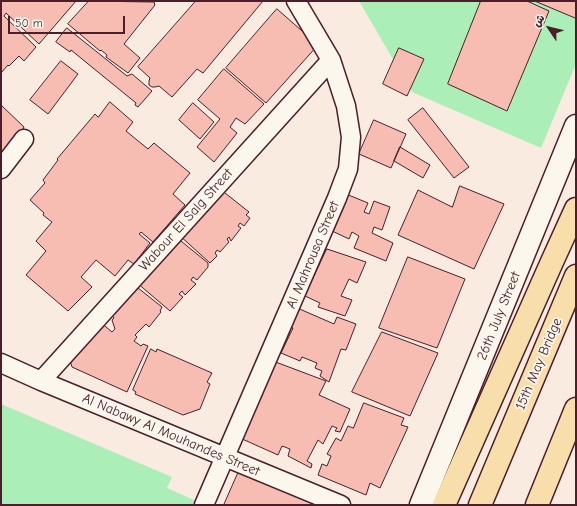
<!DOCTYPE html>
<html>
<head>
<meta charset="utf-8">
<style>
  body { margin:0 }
  #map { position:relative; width:577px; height:506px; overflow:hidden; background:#faebe0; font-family:"Comic Neue","Playpen Sans Arabic",sans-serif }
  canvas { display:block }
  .frame { position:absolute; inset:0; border:2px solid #4a1f2b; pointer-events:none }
  .north { position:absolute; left:529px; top:8px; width:40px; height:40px; -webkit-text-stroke:3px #fbf7ec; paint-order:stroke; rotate:305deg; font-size:11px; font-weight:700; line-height:16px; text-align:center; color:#4a1f2b }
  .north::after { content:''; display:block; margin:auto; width:14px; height:18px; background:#4a1f2b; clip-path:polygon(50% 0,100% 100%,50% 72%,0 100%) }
  .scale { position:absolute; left:8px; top:16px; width:117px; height:18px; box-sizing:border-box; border:2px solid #4a1f2b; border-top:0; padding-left:5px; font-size:12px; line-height:14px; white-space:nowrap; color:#4a1f2b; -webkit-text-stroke:3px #fbf7ec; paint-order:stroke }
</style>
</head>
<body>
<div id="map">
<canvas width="577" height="506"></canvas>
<div class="frame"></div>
<div class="north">ش</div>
<div class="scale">50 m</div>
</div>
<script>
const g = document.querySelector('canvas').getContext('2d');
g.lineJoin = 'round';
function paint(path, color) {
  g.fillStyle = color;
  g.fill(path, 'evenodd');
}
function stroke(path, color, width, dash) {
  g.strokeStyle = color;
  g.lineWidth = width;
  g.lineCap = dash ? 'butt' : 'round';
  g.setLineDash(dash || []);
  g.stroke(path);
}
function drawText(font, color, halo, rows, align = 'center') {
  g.font = font + ' "Comic Neue",sans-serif';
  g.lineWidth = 3.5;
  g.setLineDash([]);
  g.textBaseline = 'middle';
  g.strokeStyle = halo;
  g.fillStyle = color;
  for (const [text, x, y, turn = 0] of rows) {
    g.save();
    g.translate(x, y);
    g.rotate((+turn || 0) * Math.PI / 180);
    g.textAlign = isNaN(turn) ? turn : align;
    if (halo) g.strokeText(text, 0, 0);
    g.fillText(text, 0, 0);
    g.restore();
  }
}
paint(new Path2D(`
  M359 1H576V64L541 148 412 92Z
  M1 404 172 477 167 488 196 501 195 505H1Z`), '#abeeb8');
const building = new Path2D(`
  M1 1H76L39 44 6 13 4 16 36 47 24 61 19 56 9 66 8 65 1 73Z
  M89 1 154 2 155 5 124 44 140 58 128 73 106 57 107 55 101 50 100 51 68 24Z
  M196 1H263L203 73 197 69 172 97 159 86 155 87H152L149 85V81L150 78 138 67Z
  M481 1H527L549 11 507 111 448 84Z
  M535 1H576V18Z
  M277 9 318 45 266 103 226 68Z
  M67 28 127 76 132 74 152 91 138 107 135 105 136 103 71 50 70 52 56 42Z
  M399 48 424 59 407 96 383 84Z
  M61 61 78 74 48 114 30 100Z
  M224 69 264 104 245 124 236 118 230 127 237 133 214 162 197 147 220 119 198 100Z
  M110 102 133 122 126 131 148 149 154 143 190 173 173 194 185 205 153 242 141 232 139 234 150 243 134 264 128 260 115 276 96 260 81 277 92 287 68 311 26 275 46 251 36 241 52 222 43 215 44 213 30 200 45 183 43 180 58 160 57 159 95 114 98 117Z
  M193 103 214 122 200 139 179 120Z
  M1 105 24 127 15 146 6 155 1 154Z
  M423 108 469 167 454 178 408 120Z
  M374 120 406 134 391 168 359 154Z
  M400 147 430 165 423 178 394 161Z
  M460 186 504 204 474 269 398 235 418 190 452 207Z
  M220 189 249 212 246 215 250 218 244 226 240 223 238 226 241 228 231 241 229 237 227 239 229 242 220 252 217 250 215 253 217 256 210 263 179 235Z
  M346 194 368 203 364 212 369 214 374 201 390 207 382 230 374 227 372 233 393 243 386 261 354 248 359 236 352 232 349 239 330 230Z
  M176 237 208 263V267L197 280 193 277 191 280 196 284 185 295 182 291 179 294 183 297 170 311 136 282Z
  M327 249 366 262 357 283 349 279 341 296 352 300 345 316 318 307 320 303 305 296Z
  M408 257 465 279 437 348 379 328Z
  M133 284 162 307 160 311 161 312 149 327 146 324 135 335 137 337 134 341 141 346 143 344 148 346 127 392 72 367 69 357 99 321 112 332 115 329 112 320 114 318 109 311Z
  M295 307 334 324 337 317 356 324 346 350 341 349 329 382 320 376 322 371 315 368 317 363 302 357 300 361 281 353 293 328 288 326Z
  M382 332 438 353 410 416 352 392Z
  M151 349 156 352 157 349 212 373 207 382 210 384 200 409 183 415 135 394 136 392 133 390Z
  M273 361 326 381 319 395 350 409 340 432 335 431 337 428 332 426 323 444 318 440 307 461 312 464 311 468 288 456 290 449 282 446 278 455 240 438Z
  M364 403 404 418 401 425 408 427 380 488 370 483 366 495 318 475 322 464 327 466 331 456 327 454 336 438 341 441 348 426 353 428Z
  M239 471 315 505H224Z`);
paint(building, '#f7bcb2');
stroke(building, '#4a1f2b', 1);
const minor = new Path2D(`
  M1 169 24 139
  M1 363 41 381 341 505
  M41 381 331 60
  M204 505 337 198 348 169 351 137 346 106 331 60 296 1`);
const secondary = new Path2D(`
  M421 505 576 126`);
const motorway = new Path2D(`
  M444 505 551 264 576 209
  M480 505 576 276
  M537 505 576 409`);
stroke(minor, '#4a1f2b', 21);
stroke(secondary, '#4a1f2b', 25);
stroke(motorway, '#4a1f2b', 25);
stroke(minor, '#fbf7ec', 18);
stroke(secondary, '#fbf7ec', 22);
stroke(motorway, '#f8deab', 22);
drawText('14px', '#4a1f2b', '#fbf7ec', [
  ["Wabour El Salg Street",186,220,-48],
  ["Al Mahrousa Street",313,255,-67],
  ["26th July Street",499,316,-68],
  ["15th May Bridge",539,364,-67],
  ["Al Nabawy Al Mouhandes Street",171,435,23]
]);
</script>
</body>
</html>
